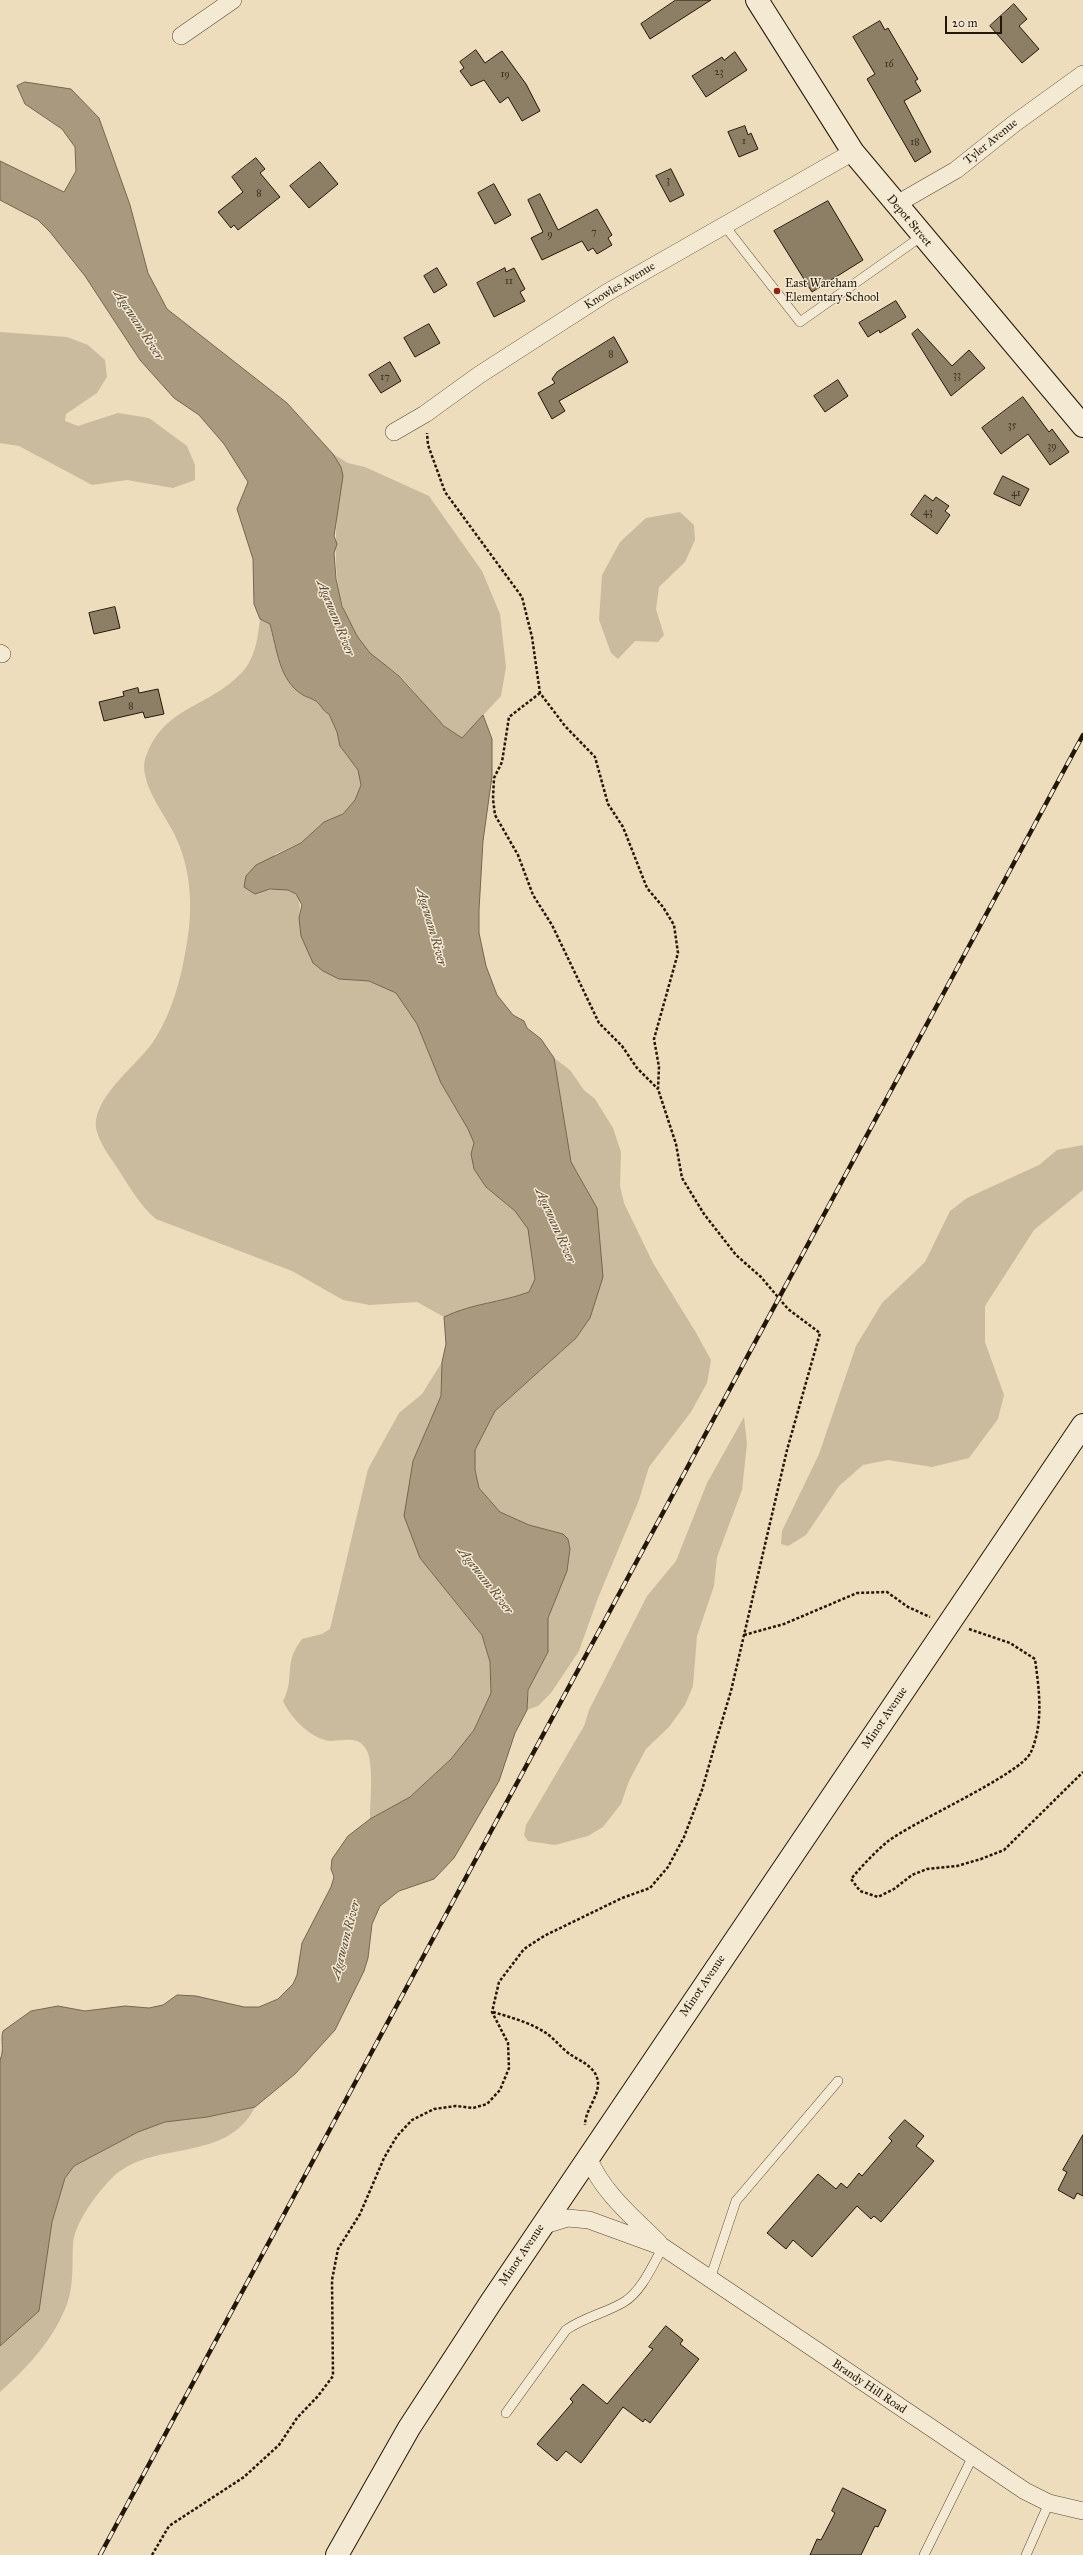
<!DOCTYPE html>
<html>
<head>
<meta charset="utf-8">
<style>
  body { margin:0 }
  #map { position:relative; width:1083px; height:2555px; overflow:hidden; background:#eeddbc; font-family:"IM FELL Great Primer",serif }
  canvas { display:block }
  .scale { position:absolute; left:945px; top:16px; width:57px; height:18px; box-sizing:border-box; border:2px solid #231709; border-top:0; padding-left:5px; font-size:12px; line-height:14px; white-space:nowrap; color:#231709; -webkit-text-stroke:3px #f4e9d3; paint-order:stroke }
</style>
</head>
<body>
<div id="map">
<canvas width="1083" height="2555"></canvas>
<div class="scale">20 m</div>
</div>
<script>
const g = document.querySelector('canvas').getContext('2d');
g.lineJoin = 'round';
function paint(path, color) {
  g.fillStyle = color;
  g.fill(path, 'evenodd');
}
function stroke(path, color, width, dash) {
  g.strokeStyle = color;
  g.lineWidth = width;
  g.lineCap = dash ? 'butt' : 'round';
  g.setLineDash(dash || []);
  g.stroke(path);
}
function drawText(font, color, halo, rows, align = 'center') {
  g.font = font + ' "IM FELL Great Primer",serif';
  g.lineWidth = 3;
  g.setLineDash([]);
  g.textBaseline = 'middle';
  g.strokeStyle = halo;
  g.fillStyle = color;
  for (const [text, x, y, turn = 0] of rows) {
    g.save();
    g.translate(x, y);
    g.rotate((+turn || 0) * Math.PI / 180);
    g.textAlign = isNaN(turn) ? turn : align;
    if (halo) g.strokeText(text, 0, 0);
    g.fillText(text, 0, 0);
    g.restore();
  }
}
paint(new Path2D(`
  M0 332 67 337 88 345 105 360 107 377 97 393 66 414 65 421 78 426 118 413 149 418 187 446 195 465V480L173 488 127 480 92 485 19 446 0 443Z
  M333 454 348 463 365 467 429 496 482 571 500 614 506 667 501 696 462 738C434 721 422 699 400 676 390 667 377 662 369 652 331 608 335 562 337 509 338 491 335 472 333 454Z
  M680 512 694 525 695 540 685 562 659 587 656 609 664 635 658 642 635 641 618 659 611 653 599 620 602 575 620 542 646 518Z
  M260 619 270 624C276 649 279 680 303 695 306 697 311 698 314 700 321 703 322 711 329 714L337 732 340 746 358 770 361 785 355 800 343 814 324 822 301 843 275 854 254 894C279 886 305 884 299 918L339 979 369 981 396 993 417 1024 441 1083 468 1129 474 1143 471 1154 486 1187 515 1211 529 1229 535 1279 529 1292C500 1302 473 1303 444 1317L417 1302 370 1305 343 1300 292 1271 156 1219C139 1205 128 1184 116 1166 109 1156 100 1143 97 1132 88 1099 140 1064 155 1039 172 1012 181 979 186 948 193 913 192 873 177 840 168 817 136 782 146 756 163 709 203 708 235 679 239 675 244 671 247 666 256 652 258 636 260 619Z
  M554 1058 570 1070 584 1090 595 1099 613 1128 621 1152 620 1186 624 1203 653 1263 695 1331 711 1360 710 1366 707 1383 691 1412 649 1467 639 1500 598 1598 579 1651 551 1693 538 1706 527 1710 528 1690 548 1652V1618L567 1571 570 1549 568 1539 563 1534 529 1525 500 1512 479 1488 475 1470V1450L495 1411 576 1338 590 1318 597 1208 571 1162Z
  M1083 1145V1190L1034 1230 985 1306V1342L1004 1395 998 1419 969 1458 932 1467 888 1460 863 1465 839 1486 806 1535 788 1546 781 1544 782 1531 819 1454 856 1346 882 1303 925 1262 950 1211 967 1198 1039 1165 1057 1150Z
  M442 1362 441 1396 413 1461 420 1558 482 1635 490 1662 491 1693 474 1730 451 1759 410 1797 370 1819C370 1801 374 1766 367 1751 358 1732 337 1744 325 1740 309 1736 290 1717 283 1701 296 1676 282 1665 302 1639L322 1634 330 1629 368 1469 399 1413 422 1394Z
  M744 1417 747 1444 742 1490 717 1557 714 1586 697 1636 693 1686 685 1705 669 1727 646 1749 629 1781 621 1804 603 1827 588 1836 555 1845 528 1841 524 1835 526 1825 584 1726 589 1710 647 1596 676 1561 707 1483Z
  M255 2107C226 2165 151 2138 111 2179 97 2193 74 2224 73 2244 72 2263 74 2285 67 2304 54 2339 28 2367 0 2392V2346L39 2311 52 2222 65 2178 74 2166 138 2132 165 2122 207 2117Z`), '#cbbb9e');
const water = new Path2D(`
  M25 82 71 89 99 118 130 205 148 273 167 309 287 403 333 454 341 467 343 476 334 536 337 544 334 553 336 579 342 606 357 636 370 653 399 676 444 726 462 738 483 715 492 739V776L483 841 479 910V933L486 966 497 995 513 1015 524 1021 527 1028 541 1039 554 1058 571 1162 597 1208 603 1277 590 1318 576 1338 495 1411 475 1450V1470L479 1488 500 1512 529 1525 563 1534 568 1539 570 1549 567 1571 548 1618V1652L528 1690 527 1710 515 1733 499 1781 454 1858 434 1879 399 1891 380 1906 372 1924 368 1958 364 1971 335 2030 295 2074 255 2107 207 2117 165 2122 138 2132 74 2166 65 2178 52 2222 39 2311 0 2346V2060C5 2048 0 2041 3 2031L31 2011 58 2006 85 2011 125 2006 149 2008 163 2005 177 1995 196 1996 244 2007H259L278 1999 293 1984 297 1975 302 1943 331 1887 334 1877 331 1869 332 1859 348 1836 370 1819 410 1797 451 1759 474 1730 491 1693 490 1662 482 1635 420 1558 404 1516 413 1461 441 1396 442 1362 446 1344 444 1317C473 1303 499 1303 529 1292L535 1279 528 1229 515 1211 486 1187 474 1169 471 1154 474 1143 468 1129 441 1083 417 1024 396 993 369 981 339 979 323 971 313 963 301 936 299 918 302 905 296 894 288 890 270 889 255 894 244 887 246 876 256 865 301 843 324 822 343 814 355 800 361 785 358 770 340 746 337 732 329 714C322 711 321 703 314 700 311 698 306 697 303 695 279 681 277 649 270 624L260 619 254 604 253 559 237 509 248 482 224 444 199 415 174 398 140 360 85 276 50 232 38 220 0 200V161L64 192 76 171 75 147 62 129 25 104 17 86Z`);
paint(water, '#a99a7f');
stroke(water, '#736650', 1);
const building = new Path2D(`
  M676 0H711L650 39 641 24Z
  M1014 4 1027 19 1019 26 1039 49 1022 63 990 26Z
  M880 21 885 30 888 28 918 79 915 81 921 91 904 101 931 152 915 162 867 79 875 74 853 37Z
  M476 50 485 63 502 51 526 84 540 111 522 121 508 97 500 103 484 80 471 86 460 71 464 68 460 62Z
  M735 52 747 70 706 97 692 76 722 57 724 60Z
  M745 126 748 135 751 133 758 149 739 157 728 132Z
  M256 158 265 169 260 173 280 197 238 230 234 225 231 228 218 212 243 192 232 177Z
  M320 162 338 184 309 208 290 186Z
  M671 169 684 195 670 202 656 176Z
  M494 184 511 215 495 224 478 193Z
  M540 194 558 230 597 209 612 235 608 238 612 245 597 254 593 248 588 251 582 241 542 260 531 238 543 232 528 200Z
  M828 201 863 260 812 292 774 231Z
  M437 268 447 285 434 293 424 276Z
  M505 268 506 272 514 268 525 289 520 292 525 301 494 317 477 283Z
  M896 301 906 317 880 333 879 330 868 337 859 323Z
  M429 324 440 343 415 357 404 338Z
  M918 329 952 366 969 350 985 368 951 396 912 334Z
  M614 337 628 362 559 401 565 411 552 419 538 393 555 383 552 379 557 372Z
  M390 362 401 381 381 393 369 375Z
  M838 380 848 396 825 412 814 396Z
  M1023 397 1049 432 1052 429 1069 452 1050 465 1028 434 1001 454 982 428Z
  M1003 476 1029 489 1020 506 994 494Z
  M925 495 933 501 936 497 949 506 945 511 950 515 937 534 911 515Z
  M115 607 120 628 94 634 89 613Z
  M138 688 139 693 158 689 164 714 145 718 143 712 104 721 99 702 124 696 123 692Z
  M905 2120 924 2136 916 2146 934 2161 881 2222 874 2216 871 2219 857 2206 812 2257 793 2240 786 2249 767 2233 818 2174 836 2189 841 2183 847 2188 859 2173 862 2176 892 2141 889 2138Z
  M1083 2135V2196L1077 2193 1074 2199 1058 2190 1067 2172 1063 2170Z
  M666 2326 683 2340 680 2344 699 2359 650 2423 645 2419 643 2422 623 2407 581 2463 566 2451 557 2461 537 2444 573 2402 570 2399 583 2384 607 2404 653 2349 649 2347Z
  M843 2488 886 2510 878 2527 875 2526 861 2555H810L817 2539 821 2540 835 2513 832 2511Z`);
paint(building, '#8d7e66');
stroke(building, '#231709', 1);
const lane = new Path2D(`
  M724 225 800 322 922 236
  M710 2279 736 2201 838 2081
  M506 2413 566 2330C584 2317 606 2313 624 2302 642 2291 653 2264 663 2247
  M924 2555 973 2456
  M1026 2555 1049 2503`);
const street = new Path2D(`
  M181 36 233 0
  M895 205 956 170 1015 123 1083 74
  M394 432 425 414 479 375 608 292 853 152
  M0 653 2 654
  M588 2157C602 2192 633 2217 659 2243
  M542 2226 568 2218 589 2220 663 2247 1025 2491 1049 2503 1083 2511`);
const secondary = new Path2D(`
  M757 0 853 152 1083 426
  M337 2555 409 2428 491 2302 1083 1425`);
stroke(lane, '#564836', 10);
stroke(street, '#564836', 18);
stroke(secondary, '#231709', 24);
stroke(new Path2D(`
  M540 693 509 717 502 762 494 778 493 799 495 815 518 855 533 895 552 925 599 1023 622 1046 637 1068 658 1089
  M969 1629 1010 1643 1035 1659C1039 1689 1044 1722 1031 1752 1022 1774 912 1822 887 1842 874 1853 862 1866 851 1879L860 1891 878 1897 894 1889 912 1875 927 1869 957 1866 981 1859 1004 1850 1083 1772
  M744 1635 784 1624 857 1593 887 1592 908 1607 930 1617
  M493 2012C510 2017 531 2023 546 2033 555 2039 563 2050 571 2055 582 2062 596 2067 598 2082 599 2097 585 2110 585 2125
  M152 2555 169 2526 244 2477 279 2445 297 2418 318 2396 333 2376 332 2280 338 2249 360 2214 384 2158 397 2136 412 2120 434 2109 456 2106 473 2108 487 2104 500 2090 509 2068 508 2043 492 2012 499 1982 524 1949 544 1936 622 1898 650 1888 668 1867 684 1837 702 1790 716 1741 731 1691 787 1450 820 1333 788 1309 761 1277 736 1255 704 1214 682 1178 676 1144 658 1089 659 1067 654 1039 678 953 674 925 663 907 647 888 623 827 608 804 595 757 565 726 540 693 532 637 522 597 445 492 428 445 427 433`), '#231709', 2.5, [3, 2]);
stroke(lane, '#f4e9d3', 9);
stroke(street, '#f4e9d3', 17);
stroke(secondary, '#f4e9d3', 22);
const rail = new Path2D(`
  M100 2555 1083 735`);
stroke(rail, '#231709', 4.5);
stroke(rail, '#f4e9d3', 3, [9]);
for (const [x, y, r, color] of [
  [777,291,4,"#8f2418"]
]) {
  const dot = new Path2D();
  dot.arc(x, y, r, 0, 2 * Math.PI);
  g.fillStyle = color;
  g.fill(dot);
  stroke(dot, '#f4e9d3', 1.5);
}
drawText('10px', '#3e3120', null, [
  ["16",889,65],
  ["23",719,73],
  ["19",505,75],
  ["1",744,142],
  ["18",915,143],
  ["3",668,181],
  ["8",259,194],
  ["7",594,233],
  ["9",550,235],
  ["11",509,282],
  ["8",611,355],
  ["33",957,376],
  ["17",385,378],
  ["35",1012,426],
  ["39",1052,447],
  ["41",1016,494],
  ["43",928,513],
  ["8",131,707]
]);
drawText('12px', '#231709', '#f4e9d3', [
  ["Tyler Avenue",991,142,-39],
  ["Depot Street",909,221,50],
  ["Knowles Avenue",620,286,-31],
  ["Minot Avenue",885,1718,-56],
  ["Minot Avenue",703,1986,-56],
  ["Minot Avenue",522,2255,-56],
  ["Brandy Hill Road",869,2387,34]
]);
drawText('12px', '#231709', '#f4e9d3', [
  ["East Wareham",785,284],
  ["Elementary School",785,298]
], 'left');
drawText('italic 13px', '#594b38', '#f4e9d3', [
  ["Agawam River",138,325,57],
  ["Agawam River",335,618,68],
  ["Agawam River",431,927,74],
  ["Agawam River",555,1226,66],
  ["Agawam River",485,1581,52],
  ["Agawam River",346,1940,-75]
]);
</script>
</body>
</html>
